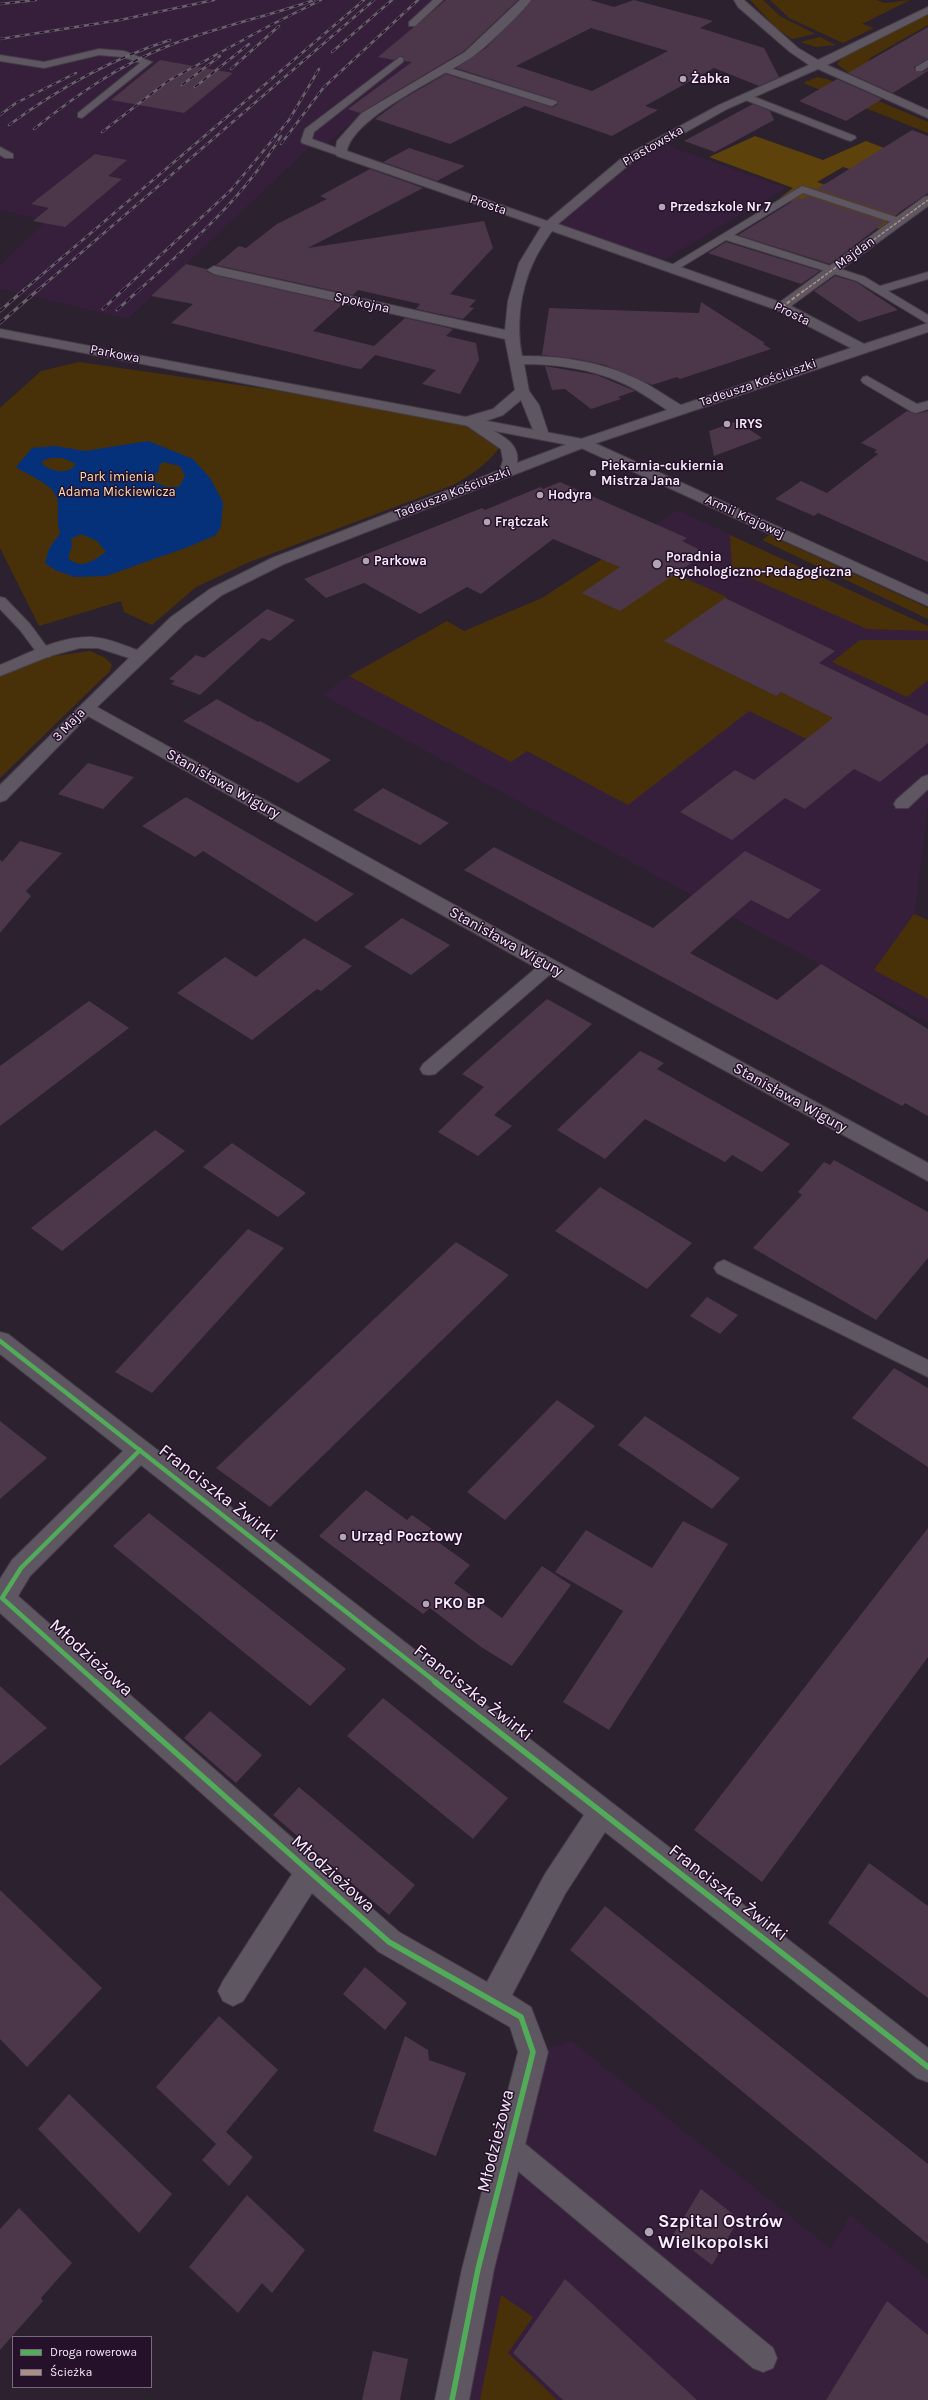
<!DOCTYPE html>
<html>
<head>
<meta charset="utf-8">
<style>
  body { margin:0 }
  #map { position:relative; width:928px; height:2400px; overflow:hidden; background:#2c212e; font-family:Karla,sans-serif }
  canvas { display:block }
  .legend { position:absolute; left:12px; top:2336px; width:140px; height:52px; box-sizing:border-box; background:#25122a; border:1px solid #79697e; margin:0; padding:5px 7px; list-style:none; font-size:12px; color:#f8ebfb }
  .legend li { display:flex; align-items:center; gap:8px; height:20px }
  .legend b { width:20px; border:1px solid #79697e }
</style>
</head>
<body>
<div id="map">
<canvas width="928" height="2400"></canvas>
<ul class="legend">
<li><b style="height:5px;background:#51ab58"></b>Droga rowerowa</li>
<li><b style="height:5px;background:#ac8f84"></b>Ścieżka</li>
</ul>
</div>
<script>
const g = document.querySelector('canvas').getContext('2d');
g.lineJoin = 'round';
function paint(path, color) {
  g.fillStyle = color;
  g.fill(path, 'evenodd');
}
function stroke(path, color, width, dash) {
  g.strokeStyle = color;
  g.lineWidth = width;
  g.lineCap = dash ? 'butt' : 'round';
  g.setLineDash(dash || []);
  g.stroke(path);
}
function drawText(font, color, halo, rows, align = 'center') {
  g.font = font + ' Karla,sans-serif';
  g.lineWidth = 3;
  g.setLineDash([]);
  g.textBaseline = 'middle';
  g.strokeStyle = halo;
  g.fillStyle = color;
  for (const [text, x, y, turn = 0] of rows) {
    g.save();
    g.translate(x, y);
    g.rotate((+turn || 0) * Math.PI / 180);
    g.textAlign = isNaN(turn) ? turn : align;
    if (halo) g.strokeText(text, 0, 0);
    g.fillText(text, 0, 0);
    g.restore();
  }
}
paint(new Path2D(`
  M0 0H520L509 6 438 62 367 110 329 142 323 150 309 148 128 319 0 289V265L46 221 0 210Z
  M658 142 786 188 657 264 548 226 627 160Z
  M677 510 928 626V806L915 913 928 920V1020L926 1022 322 695 354 672 447 621 464 631 542 598Z
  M572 2041 831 2249 850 2215 928 2278V2400H452L533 2052Z`), '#361f3b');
paint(new Path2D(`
  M750 0H763L780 16 815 34 792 39 776 28Z
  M770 0H876L885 3 910 0 862 24 874 28 843 43 789 18Z
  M928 13V25L870 58 868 63 849 73 837 64 843 57Z
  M820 37 836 45 816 47 800 42Z
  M817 77 827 79 928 122V133L803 83Z
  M79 362 266 389 486 427 501 446C487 464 473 474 453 485L247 563 196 587 152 625 124 612 121 601 39 626 0 548V408L41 371Z
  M730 535 928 626V631L867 629 732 570Z
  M769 535 928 608V619L762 540Z
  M619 548 727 597 665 641 776 696 781 692 851 727 825 748 749 711 628 805 527 751 511 762 349 676 447 621 464 631 542 598Z
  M860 640H928V680L907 697 832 662Z
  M90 651 104 657 112 665 110 671 0 778V676L46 657Z
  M914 914 928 920V999L874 970Z
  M501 2295 533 2317 508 2353 557 2400H480Z`), '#483109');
paint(new Path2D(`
  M755 136 823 160 866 141 928 165V193L843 167 817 182 902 210 880 229 780 198 793 188 709 157Z`), '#5d420b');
paint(new Path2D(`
  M148 441 193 459 210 478 223 502 221 526 216 535 188 547 106 576 75 577 55 570 45 563 49 549 60 533C57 521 58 517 58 505 59 485 30 477 16 467L32 448 55 446 85 451ZM52 458H63L76 464C68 476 51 471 42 464L43 460ZM163 462 180 466 185 476 179 487H165L153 480V476L159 471V466ZM81 534 97 541 106 552C94 560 81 571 68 558L72 546 71 539Z`), '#04317a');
paint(new Path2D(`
  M446 0H518L464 51 360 113 348 109 412 62 404 61V57L400 56 394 60 378 57Z
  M532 0H590L614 7 634 0 713 21 700 28 764 48 779 77 759 86 714 68 645 106 658 110 612 136 525 106 450 144 375 119 401 100 446 74 548 106 553 107 558 104 556 100 456 68 486 48ZM591 28 668 51 592 91 516 66Z
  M928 27V59L914 67 916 72H923L928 69V71L893 93 848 73Z
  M160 60 233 73 184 113 111 100Z
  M837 79 882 99 846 121 799 101Z
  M753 104 770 111 774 120 715 152 684 141Z
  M912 130 928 136V193L895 215 817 189Z
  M409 148 465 166 437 181 383 162Z
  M95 154 127 160 108 176 122 179 65 227 33 221 49 208 31 204Z
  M370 169 423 188 308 248 484 221 493 248 450 294 476 300 469 307 474 308 463 319 416 309 420 304 358 290 353 295 216 265 239 246 246 248 277 224 327 199 320 196Z
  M807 196 885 222 830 264 738 235 798 198 802 199Z
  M726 242 820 271 801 284 708 253Z
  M186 264 206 269V271L214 275 343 304 313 331 374 346 405 318 453 329 446 336 476 343 479 360 460 394 422 384 436 370 375 355 361 369 354 368 171 323 193 304 151 296Z
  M835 276 856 282 898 310 859 322 814 291Z
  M701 302 765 343 763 344 771 349 680 379 677 377 652 385 605 365 577 359 542 355 549 308 699 313Z
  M545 366 597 375 635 391 618 397 621 399 591 409 565 389 552 390Z
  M907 411 916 414 928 411V562L818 513 814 516 775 499 801 481 827 493 878 454 874 452 877 450 861 443Z
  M737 421 762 438 714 456 709 431Z
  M560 482 687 538 682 541 706 553 620 611 582 593 620 567 553 539 481 594 467 587 420 614 364 583 326 598 304 579 482 508 485 510 540 487 543 489Z
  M725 598 835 651 819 663 928 716V743L880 782 854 769 805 809 785 798 732 840 680 812 735 770 754 780 833 718 781 692 776 696 664 641Z
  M267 609 295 620 270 641 262 638 200 695 171 684 175 681 169 679 196 655 204 658Z
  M217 699 258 722 260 721 331 760 298 783 183 721Z
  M88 763 134 777 103 809 58 794Z
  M383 788 449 823 420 845 353 810Z
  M186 797 231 823 354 894 316 922 203 851 195 857 142 826Z
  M20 841 62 853 26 891 31 896 0 933V859L2 862Z
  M494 847 653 928 745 851 821 890 788 919 751 900 690 953 777 1000 821 964 928 1029V1116L905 1103 902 1106 464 870Z
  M402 918 450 945 411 975 364 947Z
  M304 938 352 966 321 991 317 989 252 1040 177 993 225 957 256 977Z
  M547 999 592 1024 494 1115 512 1126 478 1156 438 1132 484 1087 462 1074Z
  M89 1001 129 1028 0 1126V1066Z
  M640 1051 664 1063 657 1069 790 1144 762 1172 732 1155 725 1162 645 1119 605 1159 557 1130Z
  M155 1130 185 1151 62 1251 31 1228Z
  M232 1143 306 1193 278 1217 203 1167Z
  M834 1160 928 1212V1258L876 1320 753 1248 802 1195 798 1192 824 1162 830 1165Z
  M600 1187 692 1243 647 1289 555 1231Z
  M248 1229 284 1248 152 1393 115 1372Z
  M456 1242 509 1275 270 1507 216 1468Z
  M707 1297 738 1315 720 1334 690 1316Z
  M894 1368 928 1388V1467L852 1418Z
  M557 1400 595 1426 505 1520 467 1492Z
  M645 1416 740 1478 712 1509 618 1445Z
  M0 1421 47 1458 0 1499Z
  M366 1490 407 1520 412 1515 436 1532 431 1537 470 1565 454 1583 502 1618 542 1566 571 1585 512 1666 481 1647 430 1608 423 1614 319 1536Z
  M149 1513 346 1669 310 1706 113 1546Z
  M683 1521 728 1544 609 1730 563 1702 623 1611 555 1572 586 1530 652 1568Z
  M928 1528V1657L762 1882 694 1830Z
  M0 1686 47 1728 0 1766Z
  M383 1698 508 1798 473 1839 347 1736Z
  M210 1711 262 1755 236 1783 184 1738Z
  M299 1787 415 1885 389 1915 273 1815Z
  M869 1863 928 1906V1998L828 1923Z
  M0 1890 102 1988 27 2067 0 2039Z
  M605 1906 928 2164V2244L570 1950Z
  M365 1967 407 2003 385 2030 343 1994Z
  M219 2016 278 2070 226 2132 253 2157 229 2186 202 2160 216 2144 156 2087Z
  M405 2036 428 2050 429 2060 466 2073 436 2156 373 2131Z
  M69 2094 172 2194 139 2233 38 2129Z
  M701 2189 739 2219 712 2265 673 2235Z
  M247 2195 305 2250 272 2293 262 2283 238 2313 189 2267Z
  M19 2208 72 2263 41 2298 43 2301 0 2350V2229Z
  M565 2279 611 2321 697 2400H563L513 2353Z
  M887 2301 928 2335V2400H826Z
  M373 2351 408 2359 400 2400H362Z`), '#4c374a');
const service = new Path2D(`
  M433 0H443L415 26H409V22Z
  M99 49 124 51 152 62 82 118 78 117V113L140 63 123 57 99 55 44 68 0 61V55L44 62Z
  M400 57 403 58V62L314 132 312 139 345 151V155H337L302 143 301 141 305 129Z
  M928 60V67L922 71H916V67Z
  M444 66 556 101 557 103 552 106 548 105 441 71 439 69Z
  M747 94 855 136 856 138 851 141 847 140 743 99 742 97Z
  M0 147 13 154V158H5L0 155Z
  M802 186 902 219 904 221 902 223H894L803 193 734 235 865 277 880 286 928 272V279L888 291 928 315V324L857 281 726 240 675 271 671 272 665 269Z
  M867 376 917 404 928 401V409L916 413 912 412 863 383 861 380 863 377Z
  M0 597 5 598 30 624 52 654 50 657H40L20 630 0 609Z
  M928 775V789L908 808H896L894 804 896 800 922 777Z
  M549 960 555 962 558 966 555 970 435 1074 429 1075 423 1074 420 1069 423 1064 543 962Z
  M724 1260 928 1360V1377L717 1273 714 1268 717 1263Z
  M509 2134 518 2138 773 2348 777 2358 773 2368 763 2372 753 2368 500 2156 496 2147 500 2138Z`);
const minor = new Path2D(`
  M520 0H531C523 12 484 49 472 57 442 77 353 117 347 151L547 221 623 157 719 105 809 65 790 52 738 7 734 0H744L798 48 818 60 928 7V14L827 65 928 110V118L818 69 727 109 631 163 558 224 780 302 924 197 928 196V206L791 306 864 344 928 323V332L588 446 284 564 222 595 183 625 97 707 556 961 928 1163V1181L542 971 88 716 6 800 0 802V785L129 658 98 648H80L50 656 0 676V665C29 653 60 636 92 637 108 638 123 645 137 650L171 617 210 589 272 558 500 470 503 460 501 449 460 421 462 418 493 409 515 390 505 339 214 274 207 270 214 266 505 330 508 301 519 263 541 227 337 156 335 153 337 141 362 113 465 52ZM552 231 777 310 851 348 681 405C664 395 648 383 630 376 597 361 558 356 522 356 516 326 520 291 533 263 538 252 545 241 552 231ZM524 364C555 364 591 369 620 382 637 389 652 400 667 410L578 440 517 463C521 441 496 433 480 423L503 415 521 400 535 435 537 438H547L549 435 539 405 529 391Z
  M0 1332 8 1334 928 2048V2082L917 2078 605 1832 565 1894 512 1995 531 2007 548 2052 494 2269 469 2400H435L462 2269 518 2052 510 2027 379 1952 312 1893 243 2001 233 2006 223 2001 218 1991 223 1981 292 1874 0 1613V1579L12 1560 123 1451 0 1354ZM141 1465 584 1815 545 1874 487 1982 399 1932 18 1596 30 1576Z`);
const tertiary = new Path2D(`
  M0 329 588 440 928 595V606L579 447 0 337Z`);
stroke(service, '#453c47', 2);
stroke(minor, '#453c47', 2);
stroke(tertiary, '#453c47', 2);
paint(service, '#5e5661');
paint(minor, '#5e5661');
paint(tertiary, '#5e5661');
const railFar1 = new Path2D(`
  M0 4 36 0
  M261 30 321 0
  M0 39 120 20 214 0
  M332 52 392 0
  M231 69 279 26
  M182 85 220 56
  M195 87 249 44
  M0 115 16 103 76 73
  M9 125C59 88 111 59 170 40
  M34 129C75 96 119 65 168 46 216 27 266 17 314 0
  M102 132 168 81 265 28
  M281 144 324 87 418 0
  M24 290 364 0
  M38 290 374 0
  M123 290 231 190 289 120 319 69
  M139 290C192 243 244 197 281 136`);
const rail = new Path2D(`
  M103 309 124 289
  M117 310 140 289
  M0 311 25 289
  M0 323 39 289`);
stroke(railFar1, '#68616b', 2.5);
stroke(rail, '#68616b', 3);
stroke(railFar1, '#25122a', 1.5, [5]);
stroke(rail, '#25122a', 2, [6]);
stroke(new Path2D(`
  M805 290 928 200`), '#ac8f84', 1.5, [3.5, 1.5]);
stroke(new Path2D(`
  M782 307 806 289`), '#ac8f84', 2, [4, 2]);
stroke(new Path2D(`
  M0 1341 437 1683
  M97 1683 2 1598 21 1568 140 1450`), '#51ab58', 4.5);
stroke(new Path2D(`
  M96 1682 389 1942 521 2017 533 2052 478 2269 452 2400
  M435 1682 928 2067`), '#51ab58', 5.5);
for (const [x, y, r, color] of [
  [683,79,4,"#b1a4b3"],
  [662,207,4,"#b1a4b3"],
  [727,424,4,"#b1a4b3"],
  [593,473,4,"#b1a4b3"],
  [540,495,4,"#b1a4b3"],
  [487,522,4,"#b1a4b3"],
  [366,561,4,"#b1a4b3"],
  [657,564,5,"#b1a4b3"],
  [343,1537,4,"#b1a4b3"],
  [426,1604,4,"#b1a4b3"],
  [649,2232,5,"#b1a4b3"]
]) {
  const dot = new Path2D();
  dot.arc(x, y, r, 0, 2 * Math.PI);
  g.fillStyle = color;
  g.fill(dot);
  stroke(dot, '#25122a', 1.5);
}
drawText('bold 13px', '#f8ebfb', '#25122a', [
  ["Żabka",691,79],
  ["Przedszkole Nr 7",670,207],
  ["IRYS",735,424],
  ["Piekarnia-cukiernia",601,466],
  ["Mistrza Jana",601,481],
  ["Hodyra",548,495],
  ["Frątczak",495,522],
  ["Poradnia",666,557],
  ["Psychologiczno-Pedagogiczna",666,572],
  ["Parkowa",374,561]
], 'left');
drawText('13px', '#f8ebfb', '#25122a', [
  ["Piastowska",653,146,-30],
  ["Prosta",488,205,19],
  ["Majdan",855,253,-36],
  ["Spokojna",362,303,13],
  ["Prosta",792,314,26],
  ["Parkowa",115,354,11],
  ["Tadeusza Kościuszki",758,383,-19],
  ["Tadeusza Kościuszki",453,493,-21],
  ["Armii Krajowej",745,517,25],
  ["3 Maja",69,725,-46]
]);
drawText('13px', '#fcdfb1', '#25122a', [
  ["Park imienia",117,477],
  ["Adama Mickiewicza",117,492]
]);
drawText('15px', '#f8ebfb', '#25122a', [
  ["Stanisława Wigury",223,784,29],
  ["Stanisława Wigury",506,942,29],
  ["Stanisława Wigury",790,1098,29]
]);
drawText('bold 15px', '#f8ebfb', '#25122a', [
  ["Urząd Pocztowy",351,1537],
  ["PKO BP",434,1604]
], 'left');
drawText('18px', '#f8ebfb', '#25122a', [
  ["Franciszka Żwirki",218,1493,38],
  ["Młodzieżowa",91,1658,42],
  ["Franciszka Żwirki",473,1693,38],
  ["Młodzieżowa",333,1874,42],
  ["Franciszka Żwirki",728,1893,38],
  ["Młodzieżowa",496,2141,-76]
]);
drawText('bold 18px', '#f8ebfb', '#25122a', [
  ["Szpital Ostrów",658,2222],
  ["Wielkopolski",658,2243]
], 'left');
</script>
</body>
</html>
